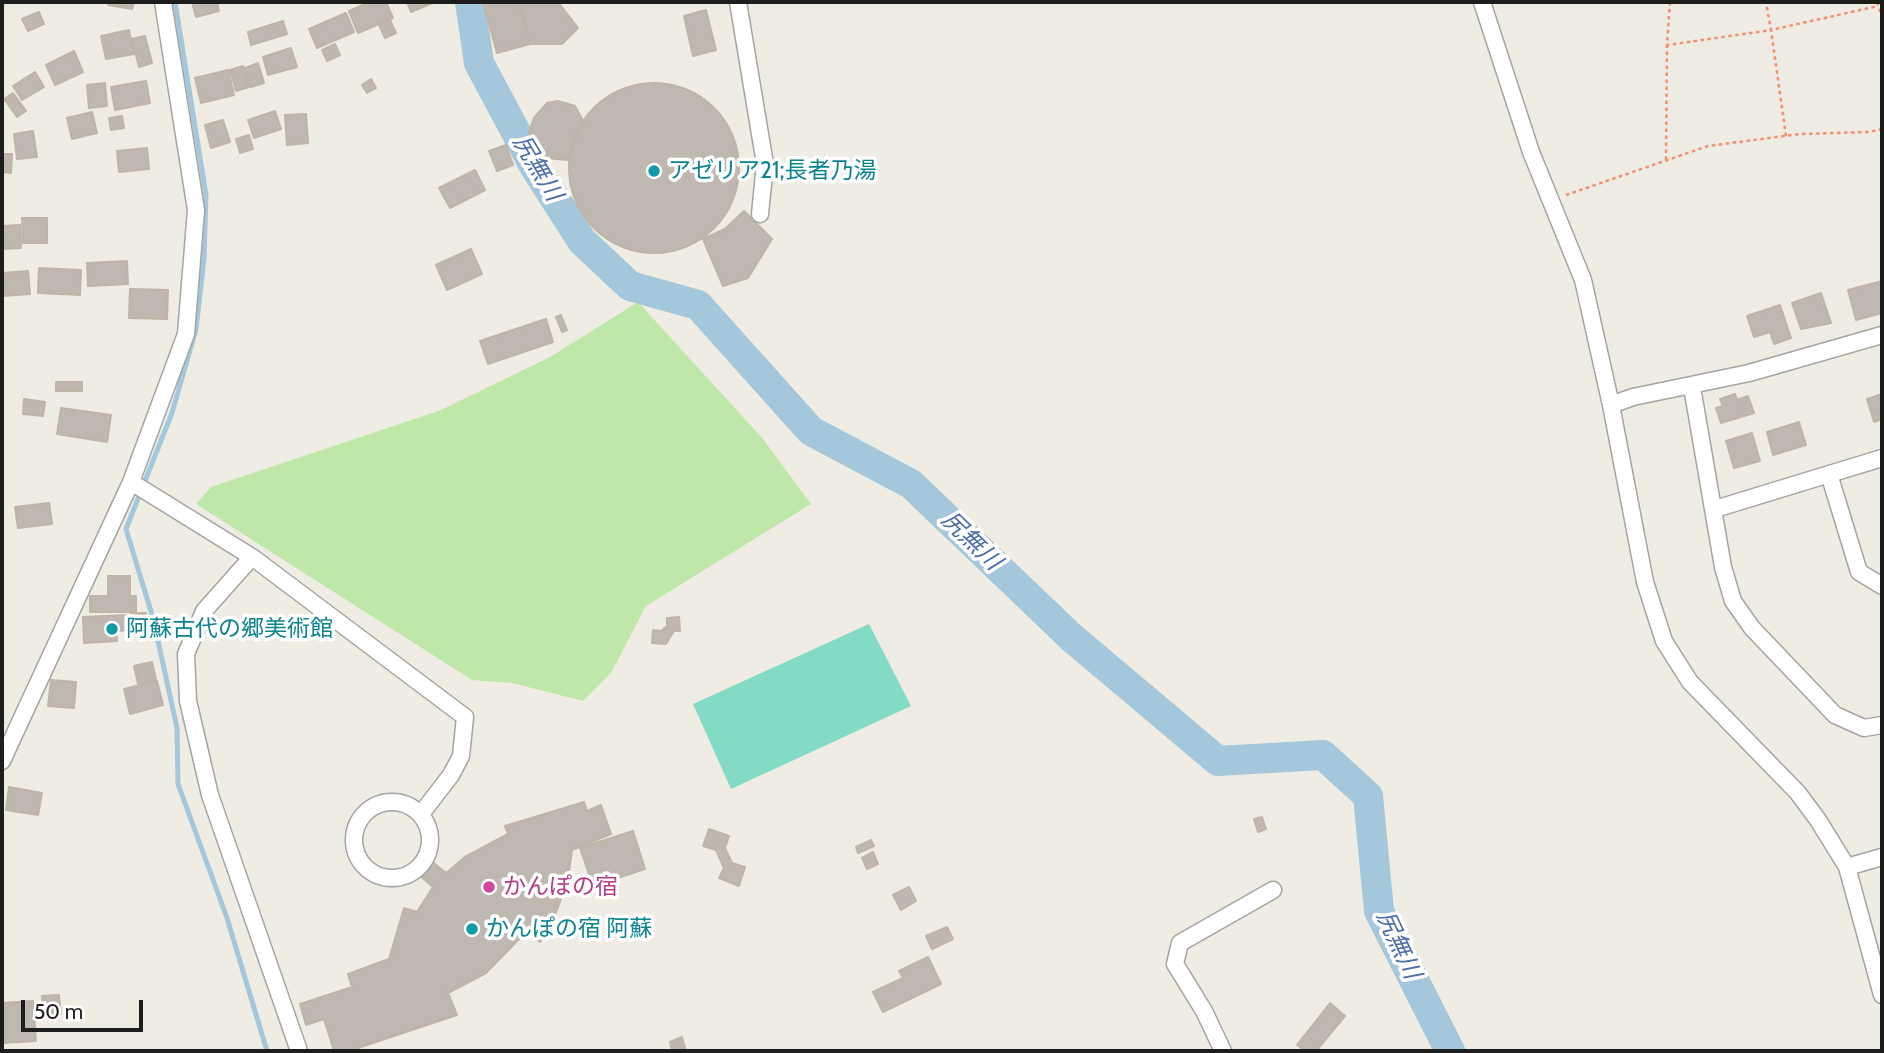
<!DOCTYPE html>
<html>
<head>
<meta charset="utf-8">
<style>
  body { margin:0 }
  #map { position:relative; width:1884px; height:1053px; overflow:hidden; background:#eeece3; font-family:Cabin,sans-serif }
  canvas { display:block }
  .frame { position:absolute; inset:0; border:4px solid #1d1d1d; pointer-events:none }
  .scale { position:absolute; left:21px; top:1000px; width:122px; height:32px; box-sizing:border-box; border:4px solid #1d1d1d; border-top:0; padding-left:9px; font-size:21px; line-height:24px; white-space:nowrap; color:#1d1d1d; -webkit-text-stroke:5px #fff; paint-order:stroke }
</style>
</head>
<body>
<div id="map">
<canvas width="1884" height="1053"></canvas>
<div class="frame"></div>
<div class="scale">50 m</div>
</div>
<script>
const g = document.querySelector('canvas').getContext('2d');
g.lineJoin = 'round';
function paint(path, color) {
  g.fillStyle = color;
  g.fill(path, 'evenodd');
}
function stroke(path, color, width, dash) {
  g.strokeStyle = color;
  g.lineWidth = width;
  g.lineCap = dash ? 'butt' : 'round';
  g.setLineDash(dash || []);
  g.stroke(path);
}
function drawText(font, color, halo, rows, align = 'center') {
  g.font = font + ' Cabin,"Noto Sans JP",sans-serif';
  g.lineWidth = 7;
  g.setLineDash([]);
  g.textBaseline = 'middle';
  g.strokeStyle = halo;
  g.fillStyle = color;
  for (const [text, x, y, turn = 0] of rows) {
    g.save();
    g.translate(x, y);
    g.rotate((+turn || 0) * Math.PI / 180);
    g.textAlign = isNaN(turn) ? turn : align;
    if (halo) g.strokeText(text, 0, 0);
    g.fillText(text, 0, 0);
    g.restore();
  }
}
paint(new Path2D(`
  M638 302 763 439 811 504 646 606 611 673 583 701 512 683 472 680 196 504 211 487 441 410 550 357Z`), '#c0e7aa');
paint(new Path2D(`
  M869 624 911 706 731 789 693 704Z`), '#83dbc5');
stroke(new Path2D(`
  M175 2 206 195 204 259 196 329 172 413 126 529 153 618 177 728 178 784 227 918 267 1051`), '#a4c7db', 5);
stroke(new Path2D(`
  M470 2 479 63 534 166 582 241 630 286 698 305 811 431 911 484 1071 637 1218 761 1323 755 1368 796 1379 911 1450 1051`), '#a4c7db', 30);
const building = new Path2D(`
  M109 2H134L132 9 108 5Z
  M192 2H217L219 11 196 17Z
  M370 2H386L393 18 358 33 349 11Z
  M407 2H435L411 12Z
  M483 2H519L530 44 497 53Z
  M519 2H558L578 28 562 44H530Z
  M706 10 716 50 693 56 684 16Z
  M39 12 44 24 28 31 22 19Z
  M346 13 354 32 317 48 309 29Z
  M390 20 396 33 385 38 379 25Z
  M283 21 287 34 251 45 248 32Z
  M129 30 134 54 106 59 101 36Z
  M145 36 152 63 139 67 132 39Z
  M335 44 340 55 327 61 322 50Z
  M291 48 297 67 268 75 263 57Z
  M74 51 83 72 55 85 46 65Z
  M258 63 264 83 251 87 245 68Z
  M243 66 249 87 236 91 230 70Z
  M228 70 234 95 201 103 195 78Z
  M35 72 44 87 22 100 13 86Z
  M371 79 376 88 367 93 362 85Z
  M146 81 150 103 115 110 111 87Z
  M105 83 107 106 89 108 87 85Z
  M569 168a85 85 0 1 1 170 0a85 85 0 1 1-170 0Z
  M13 93 26 111 17 117 4 99Z
  M558 101 575 106 583 121 574 140 569 160 545 158 534 148 529 132 534 118 547 103Z
  M275 111 281 129 254 138 248 120Z
  M92 112 97 133 72 139 67 118Z
  M306 114 308 143 287 145 285 115Z
  M122 116 124 128 111 130 109 118Z
  M223 120 230 142 211 148 205 125Z
  M33 131 37 157 17 159 14 134Z
  M249 135 253 149 240 153 236 139Z
  M506 145 513 165 497 171 489 151Z
  M147 148 149 169 119 172 117 151Z
  M2 154H12L11 173 2 172Z
  M475 170 485 190 450 208 439 188Z
  M744 211 772 239 748 278 723 286 703 239 725 229Z
  M22 218H47V243H23Z
  M20 225 21 248 2 249V226Z
  M471 249 482 274 447 290 436 265Z
  M127 261 128 284 88 286 87 263Z
  M39 268 81 270 80 295 38 293Z
  M28 271 30 294 2 296V273Z
  M1882 281V313L1856 320 1848 290Z
  M130 289 168 290 167 319 129 318Z
  M1821 293 1831 323 1801 329 1792 303Z
  M1780 305 1791 338 1774 344 1770 332 1754 337 1747 316Z
  M561 315 567 330 562 332 556 317Z
  M546 319 553 342 488 364 480 341Z
  M56 382H82V391H56Z
  M1735 394 1737 400 1748 396 1754 413 1721 423 1716 408 1723 406 1720 399Z
  M1882 394V419L1874 422 1867 399Z
  M24 399 45 402 43 416 23 414Z
  M61 408 111 415 107 442 57 434Z
  M1799 422 1806 445 1773 455 1767 432Z
  M1752 433 1760 461 1734 468 1726 441Z
  M49 503 52 524 18 528 15 507Z
  M108 576H130V596H136V612H90V596H108Z
  M131 613H146L145 629 130 628Z
  M127 615 128 630 116 631 117 641 84 643 83 617Z
  M679 617 680 631H674L666 644 652 643 653 630 661 631 667 626V618Z
  M152 662 156 679 138 684 134 666Z
  M51 680 76 682 74 708 48 706Z
  M157 681 163 705 130 714 124 689Z
  M9 787 42 793 38 815 6 810Z
  M584 802 587 811 601 805 611 834 572 850 568 880 551 926 540 942 526 932 486 973 448 993 457 1015 349 1051H334L324 1019 306 1025 300 1004 352 987 348 974 389 959 404 908 417 912 433 887 417 873 429 859 446 873 465 857 508 834 505 826Z
  M1262 817 1266 829 1258 832 1254 819Z
  M709 829 729 836 725 848 732 863 745 867 739 886 719 878 724 868 716 850 703 846Z
  M633 831 645 869 593 886 580 848Z
  M871 840 874 846 858 853 856 847Z
  M873 852 878 864 867 869 862 858Z
  M909 887 916 901 901 910 893 895Z
  M947 927 953 939 932 949 926 936Z
  M928 957 941 984 883 1012 873 992 903 978 899 971Z
  M59 995 61 1014 44 1016 42 996Z
  M33 1001 36 1041 2 1043V1003Z
  M1330 1003 1345 1016 1316 1051H1305L1297 1045Z
  M682 1037 686 1051H672L670 1042Z`);
paint(building, '#beb8b0');
stroke(building, '#bfb4a6', 2);
const minor = new Path2D(`
  M738 2 765 164 760 214
  M1482 2 1531 152 1583 280 1611 405 1645 582 1664 641 1690 682 1798 793 1818 820 1847 867 1882 995
  M1692 387 1723 567 1733 601 1752 628 1835 715 1864 728 1882 725
  M1611 405 1633 397 1749 373 1882 335
  M1829 474 1859 572 1882 586
  M131 482 252 557 465 717 461 756 451 775 421 814
  M1715 509 1882 458
  M252 557 204 611 186 654 188 701 210 795 299 1051
  M2 761 131 482 186 334 196 210 163 2
  M354 840a38 38 0 1 1 76 0a38 38 0 1 1-76 0Z
  M1847 867 1882 857
  M1223 1051 1204 1011 1175 964 1180 943 1273 890`);
stroke(minor, '#a4a4a4', 19);
stroke(new Path2D(`
  M1670 2 1667 45 1771 30 1766 2
  M1877 2 1882 17
  M1786 136 1771 30 1878 6
  M1666 160 1667 45
  M1566 195 1708 146 1800 134 1868 132 1882 129`), '#f68d6c', 2.5, [3.5, 3.5]);
stroke(minor, '#fff', 16);
for (const [x, y, r, color] of [
  [654,171,7,"#0f9aa8"],
  [112,629,7,"#0f9aa8"],
  [489,887,7,"#d1479c"],
  [472,929,7,"#0f9aa8"]
]) {
  const dot = new Path2D();
  dot.arc(x, y, r, 0, 2 * Math.PI);
  g.fillStyle = color;
  g.fill(dot);
  stroke(dot, '#fff', 2.5);
}
drawText('23px', '#0d838f', '#fff', [
  ["アゼリア21;長者乃湯",668,171],
  ["阿蘇古代の郷美術館",126,629],
  ["かんぽの宿 阿蘇",486,929]
], 'left');
drawText('23px', '#b23c85', '#fff', [
  ["かんぽの宿",503,887]
], 'left');
drawText('italic 24px', '#4c6eaa', '#fff', [
  ["尻無川",537,168,59],
  ["尻無川",971,541,44],
  ["尻無川",1398,945,65]
]);
</script>
</body>
</html>
